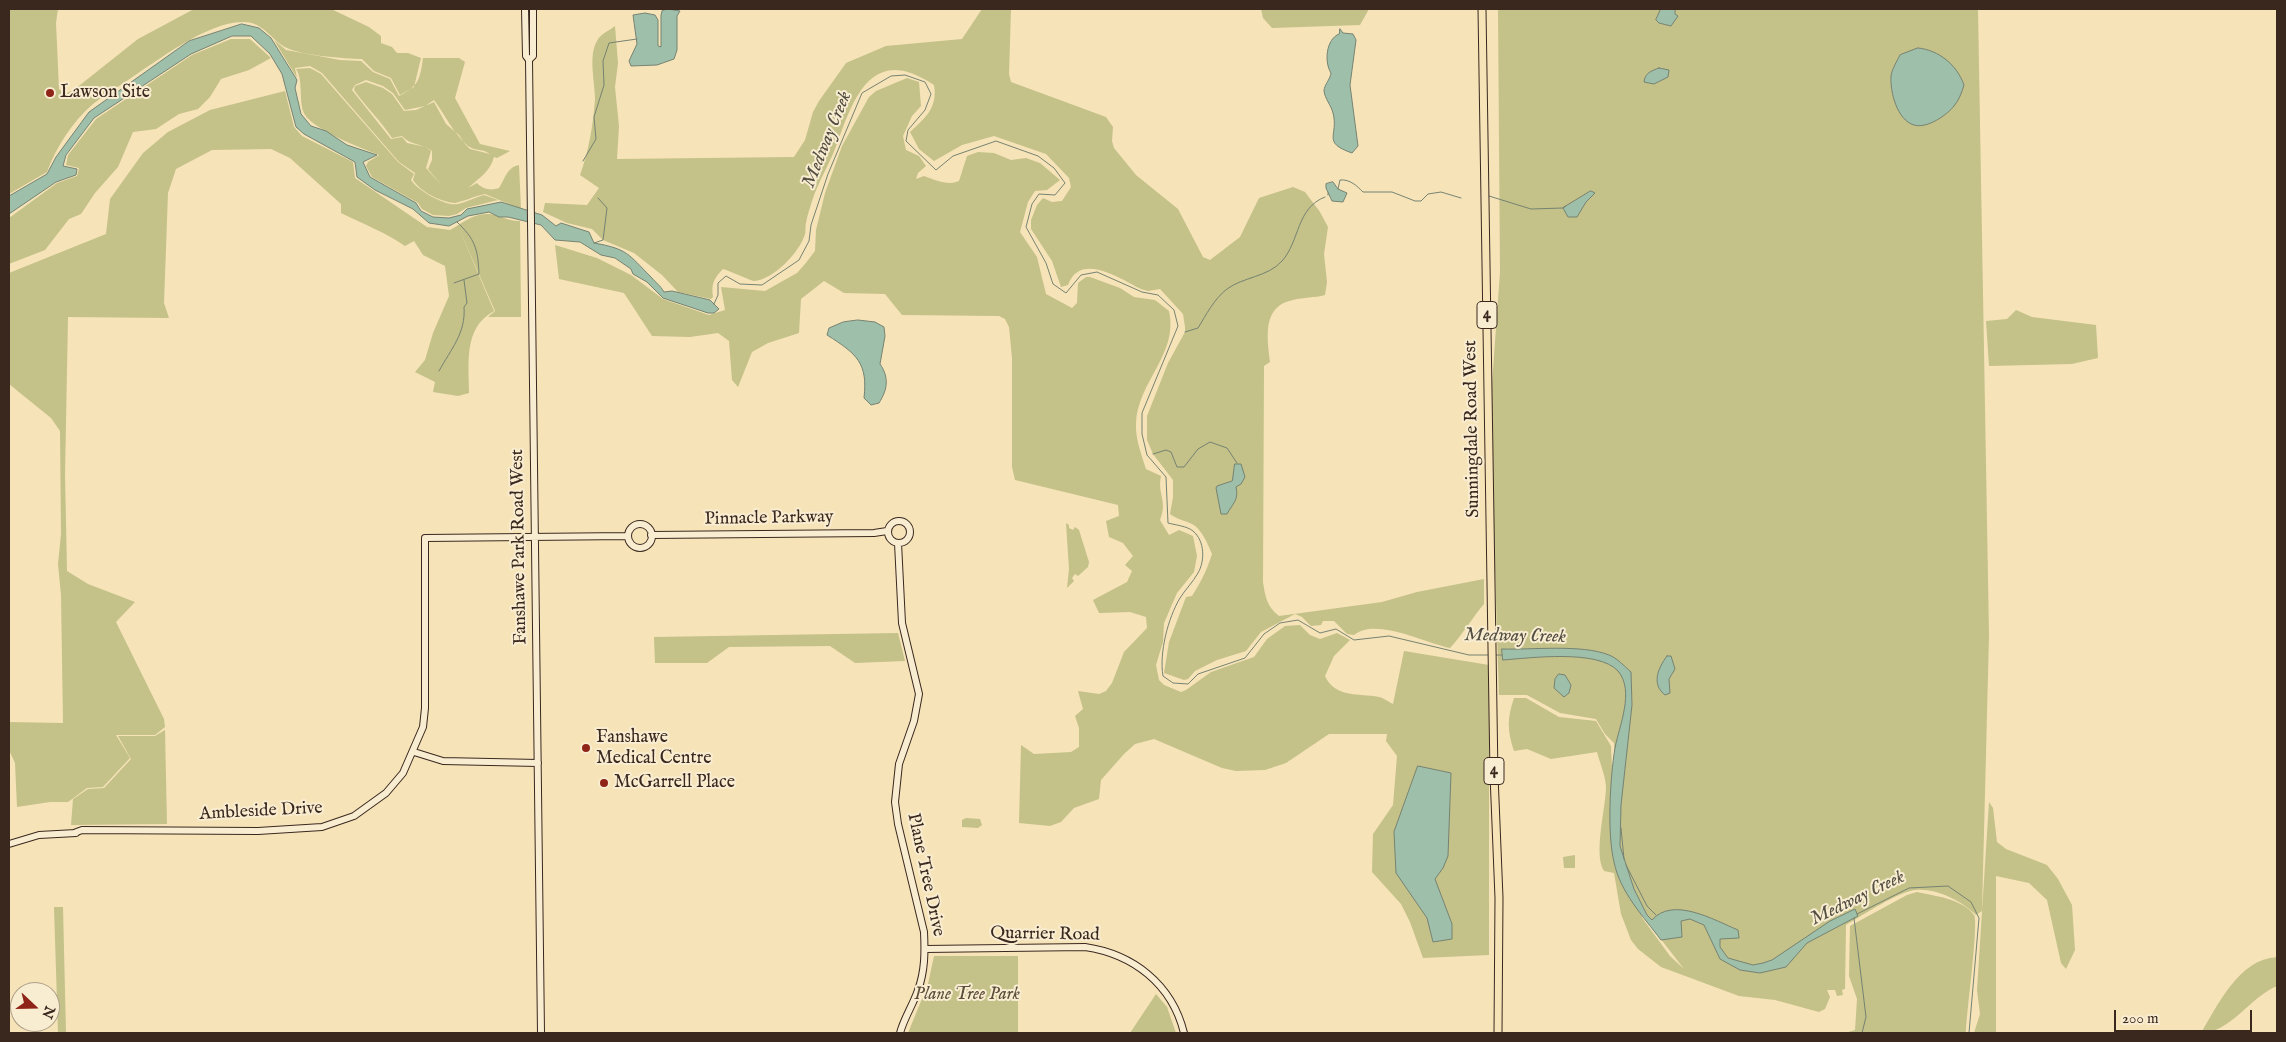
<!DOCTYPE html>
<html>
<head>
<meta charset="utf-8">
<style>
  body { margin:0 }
  #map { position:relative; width:2286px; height:1042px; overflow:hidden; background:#f6e3b8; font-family:"IM FELL English",serif }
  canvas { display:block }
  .frame { position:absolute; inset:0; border:10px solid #3a281f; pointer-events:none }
  .north { position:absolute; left:10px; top:982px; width:50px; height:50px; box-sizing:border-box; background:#f9edd1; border:1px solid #ad9e8a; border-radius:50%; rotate:111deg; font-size:14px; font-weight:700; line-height:20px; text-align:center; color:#3a281f }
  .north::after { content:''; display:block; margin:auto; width:18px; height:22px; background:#8f2418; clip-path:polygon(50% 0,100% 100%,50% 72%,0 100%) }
  .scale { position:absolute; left:2114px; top:1010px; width:138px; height:22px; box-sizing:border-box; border:2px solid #3a281f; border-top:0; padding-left:6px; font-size:15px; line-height:18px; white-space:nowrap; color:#3a281f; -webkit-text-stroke:4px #f9edd1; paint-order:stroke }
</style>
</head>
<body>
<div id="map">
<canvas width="2286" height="1042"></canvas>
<div class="frame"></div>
<div class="north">N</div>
<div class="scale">200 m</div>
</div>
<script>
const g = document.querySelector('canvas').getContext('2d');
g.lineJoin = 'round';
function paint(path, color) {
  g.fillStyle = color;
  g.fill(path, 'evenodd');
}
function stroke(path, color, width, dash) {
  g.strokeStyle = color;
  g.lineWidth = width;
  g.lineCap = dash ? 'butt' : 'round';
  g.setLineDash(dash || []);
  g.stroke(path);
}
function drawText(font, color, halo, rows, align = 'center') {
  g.font = font + ' "IM FELL English",serif';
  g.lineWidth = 4;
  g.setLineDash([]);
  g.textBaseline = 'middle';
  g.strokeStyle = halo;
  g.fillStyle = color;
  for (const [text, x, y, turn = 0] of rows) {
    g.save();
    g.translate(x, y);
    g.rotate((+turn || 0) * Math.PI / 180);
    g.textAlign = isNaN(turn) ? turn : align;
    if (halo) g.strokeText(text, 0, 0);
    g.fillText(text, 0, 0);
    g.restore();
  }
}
paint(new Path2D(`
  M9 9H58L56 23 59 89 65 94 75 89 138 39 194 9H331L369 27 381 36V43L392 47 397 53H408L421 58 414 87 400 95 391 78 374 71 362 59C345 59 301 55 287 48 270 40 264 21 242 22 207 22 157 61 128 80 117 88 104 95 93 104 73 121 56 147 47 172L9 194Z
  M982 9H1011L1009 74 1011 82 1106 117 1113 127 1112 141 1114 148 1136 175 1178 209 1203 257 1210 260 1240 237 1259 198 1293 187 1305 192 1320 212 1328 227 1324 254 1327 282 1325 295C1314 298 1304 297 1293 300 1262 306 1267 337 1270 362L1264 366 1263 582C1265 596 1267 607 1279 616L1382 602 1417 592 1484 579V604C1472 618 1463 634 1450 648 1425 643 1376 617 1354 635L1347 634 1334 621H1323L1321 625 1311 626 1302 617 1295 614 1261 632 1246 651 1217 660 1195 671 1188 679 1184 680 1164 673 1169 642 1186 597 1192 596C1201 582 1207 570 1212 554 1208 545 1202 529 1192 524 1184 520 1178 520 1170 514L1173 497V480L1153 454 1147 440V416L1168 363 1185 332V327L1183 314 1160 289 1148 291 1141 289C1121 279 1080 251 1068 285L1061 287 1052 261 1031 229V220L1037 205 1043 198 1052 202 1062 201 1071 187 1069 178 1046 154 994 136 962 145 934 161 919 149 910 132C925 118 938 108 934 85 870 42 853 100 835 149 828 166 818 183 812 201 810 208 807 216 806 223 805 227 806 231 805 234 800 252 773 280 754 281 752 281 730 271 723 269 714 278 711 284 713 297L711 299 678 292 662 275 634 253 603 240 592 229 567 223 543 212 545 203 587 205 599 188 580 175C589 150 593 126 595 99 595 82 588 56 597 41 600 34 609 31 615 26L618 63 615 87 619 126 617 159 794 157 805 140 813 112 819 101 846 63 886 46 962 39Z
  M1261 9H1369L1360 25 1272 28 1263 18Z
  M1498 9H1978L1989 635 1982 911 1976 915C1962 901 1936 888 1916 890 1901 890 1861 916 1846 925L1845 989 1842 990 1843 995 1837 996 1835 990H1827L1830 997 1825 1009 1819 1012 1775 1000 1739 996 1661 967 1638 949 1631 940 1621 914 1614 873 1604 871C1593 854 1606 808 1606 786 1605 775 1600 763 1597 752L1551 759 1527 749 1514 751C1507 731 1507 718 1514 698H1526L1559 717 1596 721 1611 746 1616 858 1643 919 1670 956 1684 969 1643 916 1618 858 1614 743 1605 734 1596 719 1560 713 1527 695H1499L1490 412 1500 272Z
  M231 39H250L271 58 249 70 221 79 210 97 198 109 179 114 156 129 133 132 118 167 95 193 81 214 69 219 45 250 9 264V218L57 183 77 176 79 168 66 165 68 155 96 119 192 55Z
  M274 40 286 50 340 60 361 61 373 72 390 79 399 96C419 86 420 79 423 58H459L465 62 455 98 480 144 510 151 497 158 494 157C490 172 479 178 468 188L477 183C482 189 491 191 499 188 505 179 507 167 519 165L521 209 485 194C478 195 459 203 454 203 439 201 421 192 413 180L415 173 399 162 322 73 310 66 295 68 297 78ZM366 80 383 86 393 93 405 110 425 106 434 100C445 115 454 134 468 146 475 151 484 149 490 154L470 149 465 144 459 135 446 124 434 102 416 110 404 111 392 94 383 88 366 82 355 86 354 90C366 107 381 121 392 138L402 136C411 146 423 143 432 151V160L428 169 442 186 426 168 431 151 426 147 407 143 402 137 391 139 352 90 355 85Z
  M310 68 321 74 398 162 414 174 411 180C417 190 446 207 458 204 467 202 476 197 484 195L498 200 466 208 457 214 449 216 433 215 422 209 418 203 372 177 366 166 368 162 379 155C361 148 308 128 303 111 299 98 303 79 296 69Z
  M907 78 919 82 921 106 912 116 903 136 906 150 919 156 926 166 918 173 916 179 924 176C935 180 948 186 959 181L967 156 978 152 994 153 1011 160 1026 158 1040 163 1060 180 1047 190 1035 191 1028 202 1020 232 1037 257 1046 294 1072 308 1077 303 1078 283 1086 277H1090L1120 288 1134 297 1155 300 1169 311C1179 354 1137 382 1136 424 1135 438 1142 456 1146 469L1161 476C1157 495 1168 500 1160 520L1169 535 1179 530 1193 536 1197 556 1194 572 1177 593 1164 623 1163 642 1156 665 1159 680 1164 685 1181 692 1186 690 1211 672 1254 657 1267 639 1285 626 1300 625 1310 635 1320 639 1337 633 1350 640 1334 656 1325 676C1335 698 1358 693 1379 697 1384 698 1389 702 1393 704L1404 651 1489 665V955L1423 958 1410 922 1401 904 1372 872 1373 834 1393 805 1397 756 1386 741 1387 734H1329L1286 763 1265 770 1236 771 1222 768 1154 739 1135 744 1124 754 1101 780 1099 799 1074 808 1061 822 1050 826 1019 823 1021 745 1034 754 1071 752 1079 747V728L1075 716 1083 709 1078 691 1099 694 1106 691 1112 683 1124 652 1147 628 1146 617 1130 612 1099 613 1093 600 1127 582 1132 571 1125 565 1133 556 1123 543 1109 537 1106 521 1119 516 1118 505 1015 480 1012 467V358L1009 327 1005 319 999 316 902 315 885 294 844 293 824 281 801 299 799 333 768 343 752 352 738 387 732 380 729 341 718 333 690 337 652 336 624 293 559 279 555 245 597 258 631 275 663 299 709 315 725 310 721 287 765 291 797 273 805 264 815 251 816 230 825 193 842 146 869 97 876 91Z
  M285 91 294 127 302 136 353 162 355 178 427 227 450 230C461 224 473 213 489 214 499 215 510 222 520 221L521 317H488L495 311 458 226 494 311C463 328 469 363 469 393L458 396 433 392 435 382 415 372 425 360 433 333 449 296 445 266 423 255 414 241 405 246C385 232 363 224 341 213V204L290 158 271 149 212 150 176 169 168 193 164 303 169 318 68 317 65 474 67 571 88 584 135 602 116 622 164 719 165 727 155 735H116L130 758 103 787 87 788 68 802H50L17 807 15 763 9 750V722L63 723 61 595 58 564 61 534 60 431 51 418 9 384V273L106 234 110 199 143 153 168 132 210 110Z
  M2016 310 2032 317 2096 325 2098 358 2072 364 1989 366 1986 321 2007 319Z
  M1066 523 1069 525V528L1073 530 1075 527 1079 530 1089 562 1088 567 1078 576 1075 574 1072 578 1074 581 1067 588 1069 569Z
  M898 633 905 661 855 663 830 646 729 647 707 663H655L654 637Z
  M165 730 167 824 71 825 73 799 88 789 104 788 131 759 118 736H155Z
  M1989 802 1993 808 1997 842 2006 849 2047 865 2058 879 2072 905 2075 950 2066 969 2061 963 2047 900 2029 883 1996 876V1033H1974L1980 1014 1977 990Z
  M966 818 980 819 982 825 978 828 962 827V820Z
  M1575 855V868H1564L1563 857Z
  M1917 892C1935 896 1963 899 1974 915 1979 924 1966 1015 1966 1033H1845L1855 1030 1857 999 1849 976 1850 926 1907 895Z
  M54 907H63L66 1033H58Z
  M934 956H1018V1033H908L928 984Z
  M2277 957V986C2250 997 2230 1033 2201 1033 2218 1005 2239 959 2277 957Z
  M1156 994 1167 1007 1176 1033H1130Z`), '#c4c189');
const water = new Path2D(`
  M668 9 680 11 677 16V50L674 59 657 65 631 66 629 61 637 44 633 15 645 13 655 15 658 20V46L661 47V15L662 11Z
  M1661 9H1675V14L1678 16 1671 26 1659 23 1656 20Z
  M242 24 259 28 271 38 297 80 295 88 301 114 311 126 326 131 347 145 377 155 363 162 370 177 416 203 421 211 433 217 449 218 461 215 467 209 501 202 542 215 556 226 561 223 589 232 594 243C628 249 628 254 651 277 656 283 660 285 664 292L672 291 710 300 719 309 714 313H708L663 298 647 282 633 274 631 269 615 258 601 255 580 242 555 240 541 225 508 217H499L489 212 468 216 449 226 429 223 413 209 375 190 357 177 355 162 304 134 296 127 282 74 270 54 251 36H232L191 54 94 118 66 155 63 166 77 169 76 175 56 182 9 214V196L47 174 56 157 89 112 189 41Z
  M1340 29 1343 33 1353 34 1356 40 1350 85 1358 146 1352 153C1321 142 1339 136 1333 113 1331 105 1325 99 1324 91 1324 85 1330 80 1331 73 1324 62 1326 39 1339 34Z
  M1918 48C1939 50 1957 65 1964 85 1962 92 1959 100 1954 106 1947 115 1927 129 1914 125 1897 120 1890 92 1891 76 1892 69 1897 61 1900 55Z
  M1659 68 1669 70 1668 77 1654 84 1644 82C1645 73 1651 71 1659 68Z
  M1333 182 1338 189 1347 193 1343 202 1332 201 1326 188V184Z
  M1591 191 1595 193 1586 202 1577 217H1568L1563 208Z
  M858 320 875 322 884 327 885 336 880 364C889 377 888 389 879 403L871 405 864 398C868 363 857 354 827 335L829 328 843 322Z
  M1235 464H1241L1245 477 1241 484 1236 487C1239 500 1233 503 1227 514H1221L1216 488 1217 486 1232 481Z
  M1502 649C1533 650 1581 644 1609 655 1617 658 1624 666 1631 672L1632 705 1621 805 1620 846 1634 889 1647 915 1652 920C1673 896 1714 920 1738 930L1739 938 1720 939V947L1728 958 1753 965 1763 963 1772 960 1830 921 1855 909 1858 916 1807 943 1786 967 1760 973 1740 970 1720 959 1704 925 1690 919 1681 921 1682 937 1661 940C1643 916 1620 892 1614 862 1607 833 1610 778 1615 748 1619 726 1635 691 1618 671 1598 649 1530 658 1503 660Z
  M1667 656H1671L1675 669 1669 679 1670 693 1665 695C1651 684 1658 668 1667 656Z
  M1559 674 1565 675 1571 685 1569 693 1564 697 1554 688 1555 679Z
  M1418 766 1451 773 1448 856 1443 868 1435 879 1452 924V939L1433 942 1427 918 1396 873 1394 832Z`);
paint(water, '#9ebfaa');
stroke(water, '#768372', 1);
stroke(new Path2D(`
  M583 161 596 139 594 117 604 85 603 61 609 43 637 39
  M1338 189 1340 180C1350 179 1357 186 1363 192H1392L1415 201H1421L1428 194 1441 192 1461 198
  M1328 195V193
  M1489 196 1531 209 1563 208 1566 206
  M594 243 603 240 607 208 598 198
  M454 283 479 274C478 249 475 239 457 222
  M714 304 718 295V283L726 276 740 284 762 285 799 260 809 241 811 225 828 174 862 93 891 76 905 75 925 82 931 94 925 110 908 130 906 141 936 170 953 156 996 141 1038 156 1054 168 1065 183 1055 195 1039 194 1032 204 1026 227 1046 263 1053 284 1066 293 1081 275 1097 272 1142 292 1158 295 1174 310 1178 326 1142 413V434L1147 455 1166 477 1168 523C1175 525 1187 526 1193 531 1205 541 1205 561 1198 573 1193 582 1185 590 1180 598 1168 618 1159 653 1163 676L1173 683 1188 684 1198 674 1245 658 1264 634 1280 623 1298 620 1320 633 1336 629 1354 640 1389 636 1469 655H1490
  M1185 332 1198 328C1206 315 1214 299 1227 289 1243 277 1268 277 1282 261 1300 241 1296 208 1325 197
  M439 371C451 349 466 333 464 307L467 303 464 280
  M1153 454 1166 450 1171 452 1177 467H1184L1198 449 1210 442 1227 448 1237 463
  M1494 655H1502
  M1621 828 1624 859
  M1626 865 1647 906 1656 915
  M1857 914 1909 888 1948 886 1971 902 1979 918 1969 1033
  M1854 918 1866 1017 1862 1033`), '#768372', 1);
const secondary = new Path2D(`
  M525 9 526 56 529 60 541 1033
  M529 60 533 56V9
  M888 532a11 11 0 1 1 22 0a11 11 0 1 1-22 0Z
  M628 536a12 12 0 1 1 24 0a12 12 0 1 1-24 0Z
  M651 535 874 533 887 531
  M898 543 902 623 919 694 914 721 899 764 895 802 898 824 924 932C925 952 925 971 918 990 913 1005 904 1018 900 1033
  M414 752 443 761 538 763
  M74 833 82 830 258 831 322 827 354 816 386 793 403 773 423 727 425 708V538L628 536
  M9 844 39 835 76 833
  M925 949 1085 947C1133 954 1172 984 1184 1033`);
const primary = new Path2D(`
  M1482 9 1494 775 1499 898 1498 1033`);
stroke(secondary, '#3a281f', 8);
stroke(primary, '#3a281f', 9);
stroke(secondary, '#f9edd1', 6);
stroke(primary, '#f6e3b8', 7);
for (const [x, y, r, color] of [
  [50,93,5,"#8f2418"],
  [586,748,5,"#8f2418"],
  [604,783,5,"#8f2418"]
]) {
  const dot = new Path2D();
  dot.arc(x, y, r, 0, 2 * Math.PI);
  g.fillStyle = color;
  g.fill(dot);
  stroke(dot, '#f9edd1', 2);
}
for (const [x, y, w] of [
  [1487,315,20],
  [1494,771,20]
]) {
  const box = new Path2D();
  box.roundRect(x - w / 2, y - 13.5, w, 27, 4);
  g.fillStyle = '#f9edd1';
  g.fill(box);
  stroke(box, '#3a281f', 1);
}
drawText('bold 16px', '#3a281f', null, [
  ["4",1487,315],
  ["4",1494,771]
]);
drawText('18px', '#3a281f', '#f9edd1', [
  ["Lawson Site",60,93],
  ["Fanshawe",596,738],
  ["Medical Centre",596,759],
  ["McGarrell Place",614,783]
], 'left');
drawText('18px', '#3a281f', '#f9edd1', [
  ["Sunningdale Road West",1473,429,-91],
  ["Pinnacle Parkway",769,519,-1],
  ["Fanshawe Park Road West",520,547,-91],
  ["Ambleside Drive",261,812,-3],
  ["Plane Tree Drive",925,875,78],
  ["Quarrier Road",1045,935,1]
]);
drawText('italic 18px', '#5c4e3a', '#f9edd1', [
  ["Plane Tree Park",967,995]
]);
drawText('italic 19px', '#534e42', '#f9edd1', [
  ["Medway Creek",828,140,-68],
  ["Medway Creek",1515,637,1],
  ["Medway Creek",1858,899,-26]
]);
</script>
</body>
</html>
